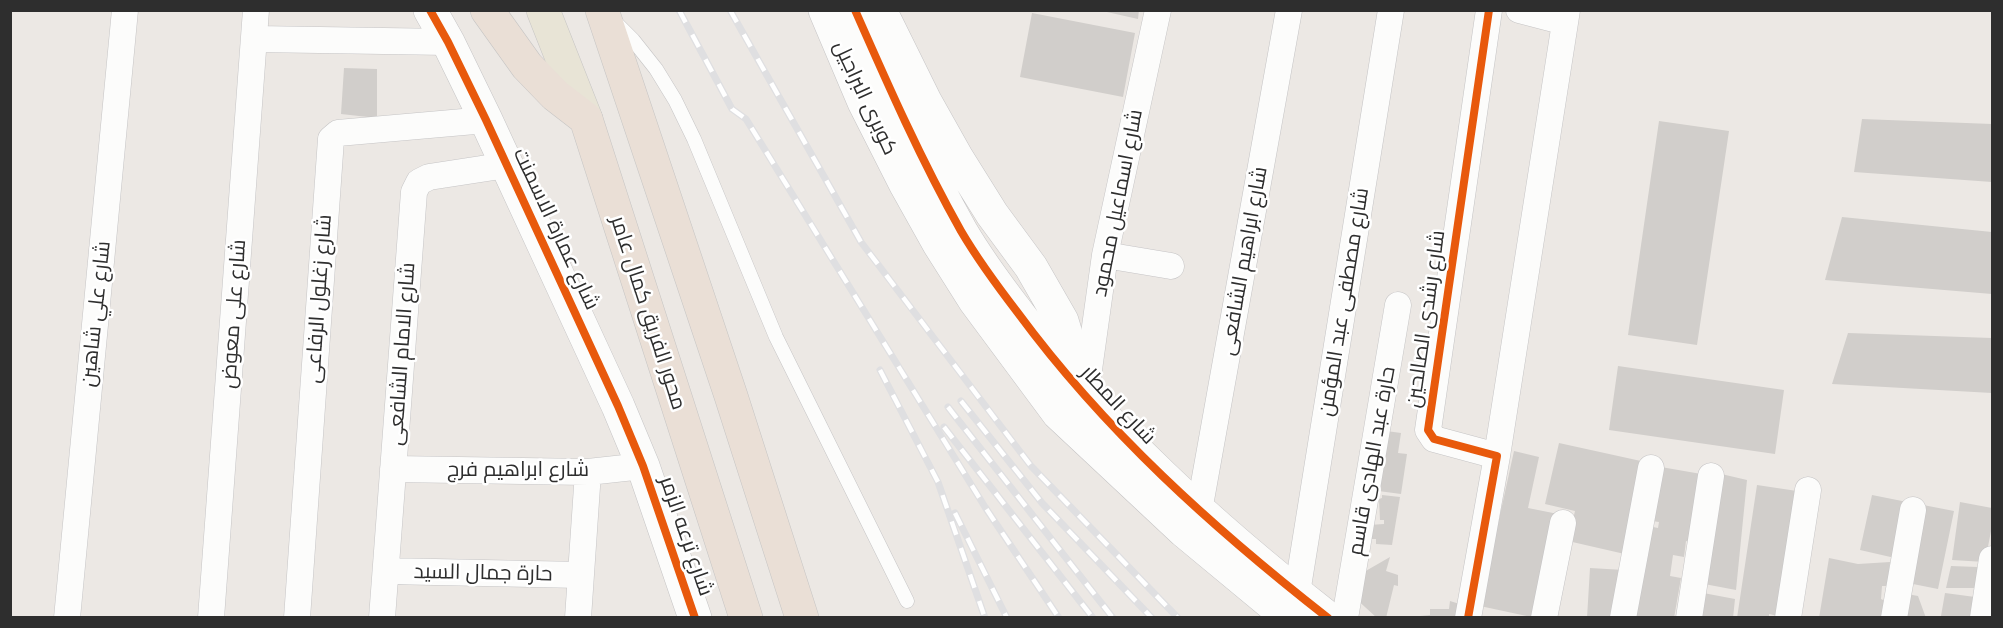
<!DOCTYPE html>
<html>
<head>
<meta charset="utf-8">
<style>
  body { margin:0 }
  #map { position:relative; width:2003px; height:628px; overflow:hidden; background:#ece8e4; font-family:Figtree,sans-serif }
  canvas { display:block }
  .frame { position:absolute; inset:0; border:12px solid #2e2e2e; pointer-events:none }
</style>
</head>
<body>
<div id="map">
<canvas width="2003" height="628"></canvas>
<div class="frame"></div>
</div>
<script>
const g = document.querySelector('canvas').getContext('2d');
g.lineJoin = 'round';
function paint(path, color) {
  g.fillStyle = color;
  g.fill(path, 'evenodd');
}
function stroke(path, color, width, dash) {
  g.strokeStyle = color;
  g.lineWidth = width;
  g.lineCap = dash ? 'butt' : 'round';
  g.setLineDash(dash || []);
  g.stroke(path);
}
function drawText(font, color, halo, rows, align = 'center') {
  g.font = font + ' Figtree,Cairo,sans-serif';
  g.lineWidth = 5;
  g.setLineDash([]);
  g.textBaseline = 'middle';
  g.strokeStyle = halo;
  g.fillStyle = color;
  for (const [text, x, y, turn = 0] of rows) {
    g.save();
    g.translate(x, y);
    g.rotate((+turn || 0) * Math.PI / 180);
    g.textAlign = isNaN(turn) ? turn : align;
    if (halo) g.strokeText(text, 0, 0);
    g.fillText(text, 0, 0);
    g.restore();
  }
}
paint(new Path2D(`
  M1098 10H1139L1138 19Z
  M1032 13 1135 33 1123 97 1020 77Z
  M344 68 377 69V118L341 114Z
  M1862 119 1992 124V182L1854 172Z
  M1659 121 1729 131 1697 345 1628 335Z
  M1842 217 1992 232V294L1825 280Z
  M1848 333 1992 338V393L1832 384Z
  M1618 366 1784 390 1775 454 1609 430Z
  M1379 430 1401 433 1398 453 1407 454 1401 494 1371 490Z
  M1559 443 1650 463 1629 555 1568 541 1575 511 1545 504Z
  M1514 451 1539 457 1528 508 1558 514 1536 618 1480 606Z
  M1661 467 1707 475 1695 543 1686 541 1684 557 1673 555 1670 576 1681 578 1674 618H1632L1648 526 1658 528 1659 522 1652 521Z
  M1717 473 1747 480 1736 590 1699 583Z
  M1757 485 1797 491 1778 616 1769 614V618H1737Z
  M1382 495 1400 497 1392 545 1376 544V539H1370L1369 525 1384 524V520H1380L1379 499 1382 498Z
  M1872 495 1907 502 1895 558 1860 550Z
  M1960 502 1992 508V526L1985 562 1952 560Z
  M1918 504 1954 511 1938 589 1903 582Z
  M1390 557 1386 571 1398 575V586L1394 585 1386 618H1377L1353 596 1357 576Z
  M1829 558 1858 564 1890 562 1888 586H1882L1881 599 1889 603 1886 618H1819Z
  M1951 566 1978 567 1981 588H1946Z
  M1590 568 1624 570 1621 618H1587Z
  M1698 592 1735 599 1733 618H1693Z
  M1902 593 1918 596 1926 618H1898Z
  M1945 593 1975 597V618L1941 616Z
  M1450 601 1466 606 1464 618H1420V616L1430 615V609H1449Z`), '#d1cecb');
const lane = new Path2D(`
  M616 23 633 40 656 69 675 100 694 139 776 337 907 601`);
const street = new Path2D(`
  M1519 10 1565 22
  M255 39 448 42
  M1105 255 1171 266
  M1086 391 1105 255 1158 10
  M1497 456 1567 10
  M393 469 588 472 643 466
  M1199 511 1289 10
  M386 571 581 575
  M1297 593 1391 10
  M67 618 125 10
  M211 618 256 10
  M297 618 331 139 338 133 486 120
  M382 618 414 192 419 182 429 177 507 165
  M578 618 588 472
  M1345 618 1398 305
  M1468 618 1497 456 1434 439 1428 430 1489 10
  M1544 618 1563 523
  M1623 618 1651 468
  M1689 618 1711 476
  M1788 618 1808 490
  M1894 618 1913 510
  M1983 618 1992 559`);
const secondary = new Path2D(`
  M430 10 448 42 486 120 618 406 643 466 695 618
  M825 10 864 102 906 185 939 244 975 301 1058 413 1184 531 1289 618
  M855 10C888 85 921 160 961 231 978 260 998 287 1018 313 1105 431 1213 528 1328 618
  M880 10 925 101 957 158 992 214 1031 267 1062 321 1081 384`);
const primary = new Path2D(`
  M543 10 586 119`);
const highway = new Path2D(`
  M487 10 527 66 555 95 586 119 746 618
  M602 10 731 396 802 618`);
stroke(lane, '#c5c4c5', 15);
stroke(street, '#c5c4c5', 27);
stroke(secondary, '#c5c4c5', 34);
stroke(primary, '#c6c5c4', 34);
stroke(highway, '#c6c5c4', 34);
stroke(lane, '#fcfcfb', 14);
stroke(street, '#fcfcfb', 26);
stroke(secondary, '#fcfcfb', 33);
stroke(primary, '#e8e4d6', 33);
stroke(highway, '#eadfd6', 33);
const rail = new Path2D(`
  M679 10 732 109 746 119 985 507 1059 618
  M730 10 861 242 1031 466 1178 618
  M880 370 938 482 985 618
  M961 401 1042 503 1152 618
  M948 407 1113 618
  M944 427 1093 618
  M955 513 1007 618`);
stroke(rail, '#dfdfe1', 7);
stroke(rail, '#fff', 4.5, [14]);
stroke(new Path2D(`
  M430 10 448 42 486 120 618 406 643 466 695 618
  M855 10C888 85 921 160 961 231 978 260 998 287 1018 313 1105 431 1213 528 1328 618
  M1468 618 1497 456 1434 439 1428 430 1489 10`), '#e8590c', 8);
drawText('21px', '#2e2e2e', '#fff', [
  ["كوبرى البراجيل",865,98,65],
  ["شارع اسماعيل محمود",1118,203,-79],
  ["شارع عمارة الاسمنت",556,229,65],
  ["شارع ابراهيم الشافعى",1244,261,-80],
  ["شارع زغلول الرفاعى",319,299,-86],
  ["شارع مصطفى عبد المؤمن",1344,302,-81],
  ["محور الفريق كمال عامر",648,313,72],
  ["شارع علي شاهين",96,314,-84],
  ["شارع على معوض",234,314,-86],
  ["شارع رشدى الصالحين",1426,319,-82],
  ["شارع الامام الشافعى",402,354,-86],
  ["شارع المطار",1118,405,47],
  ["حارة عبد الهادى قاسم",1372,461,-80],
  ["شارع ابراهيم فرج",518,470],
  ["شارع ترعه الزمر",686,536,71],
  ["حارة جمال السيد",483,573,1]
]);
</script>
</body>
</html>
